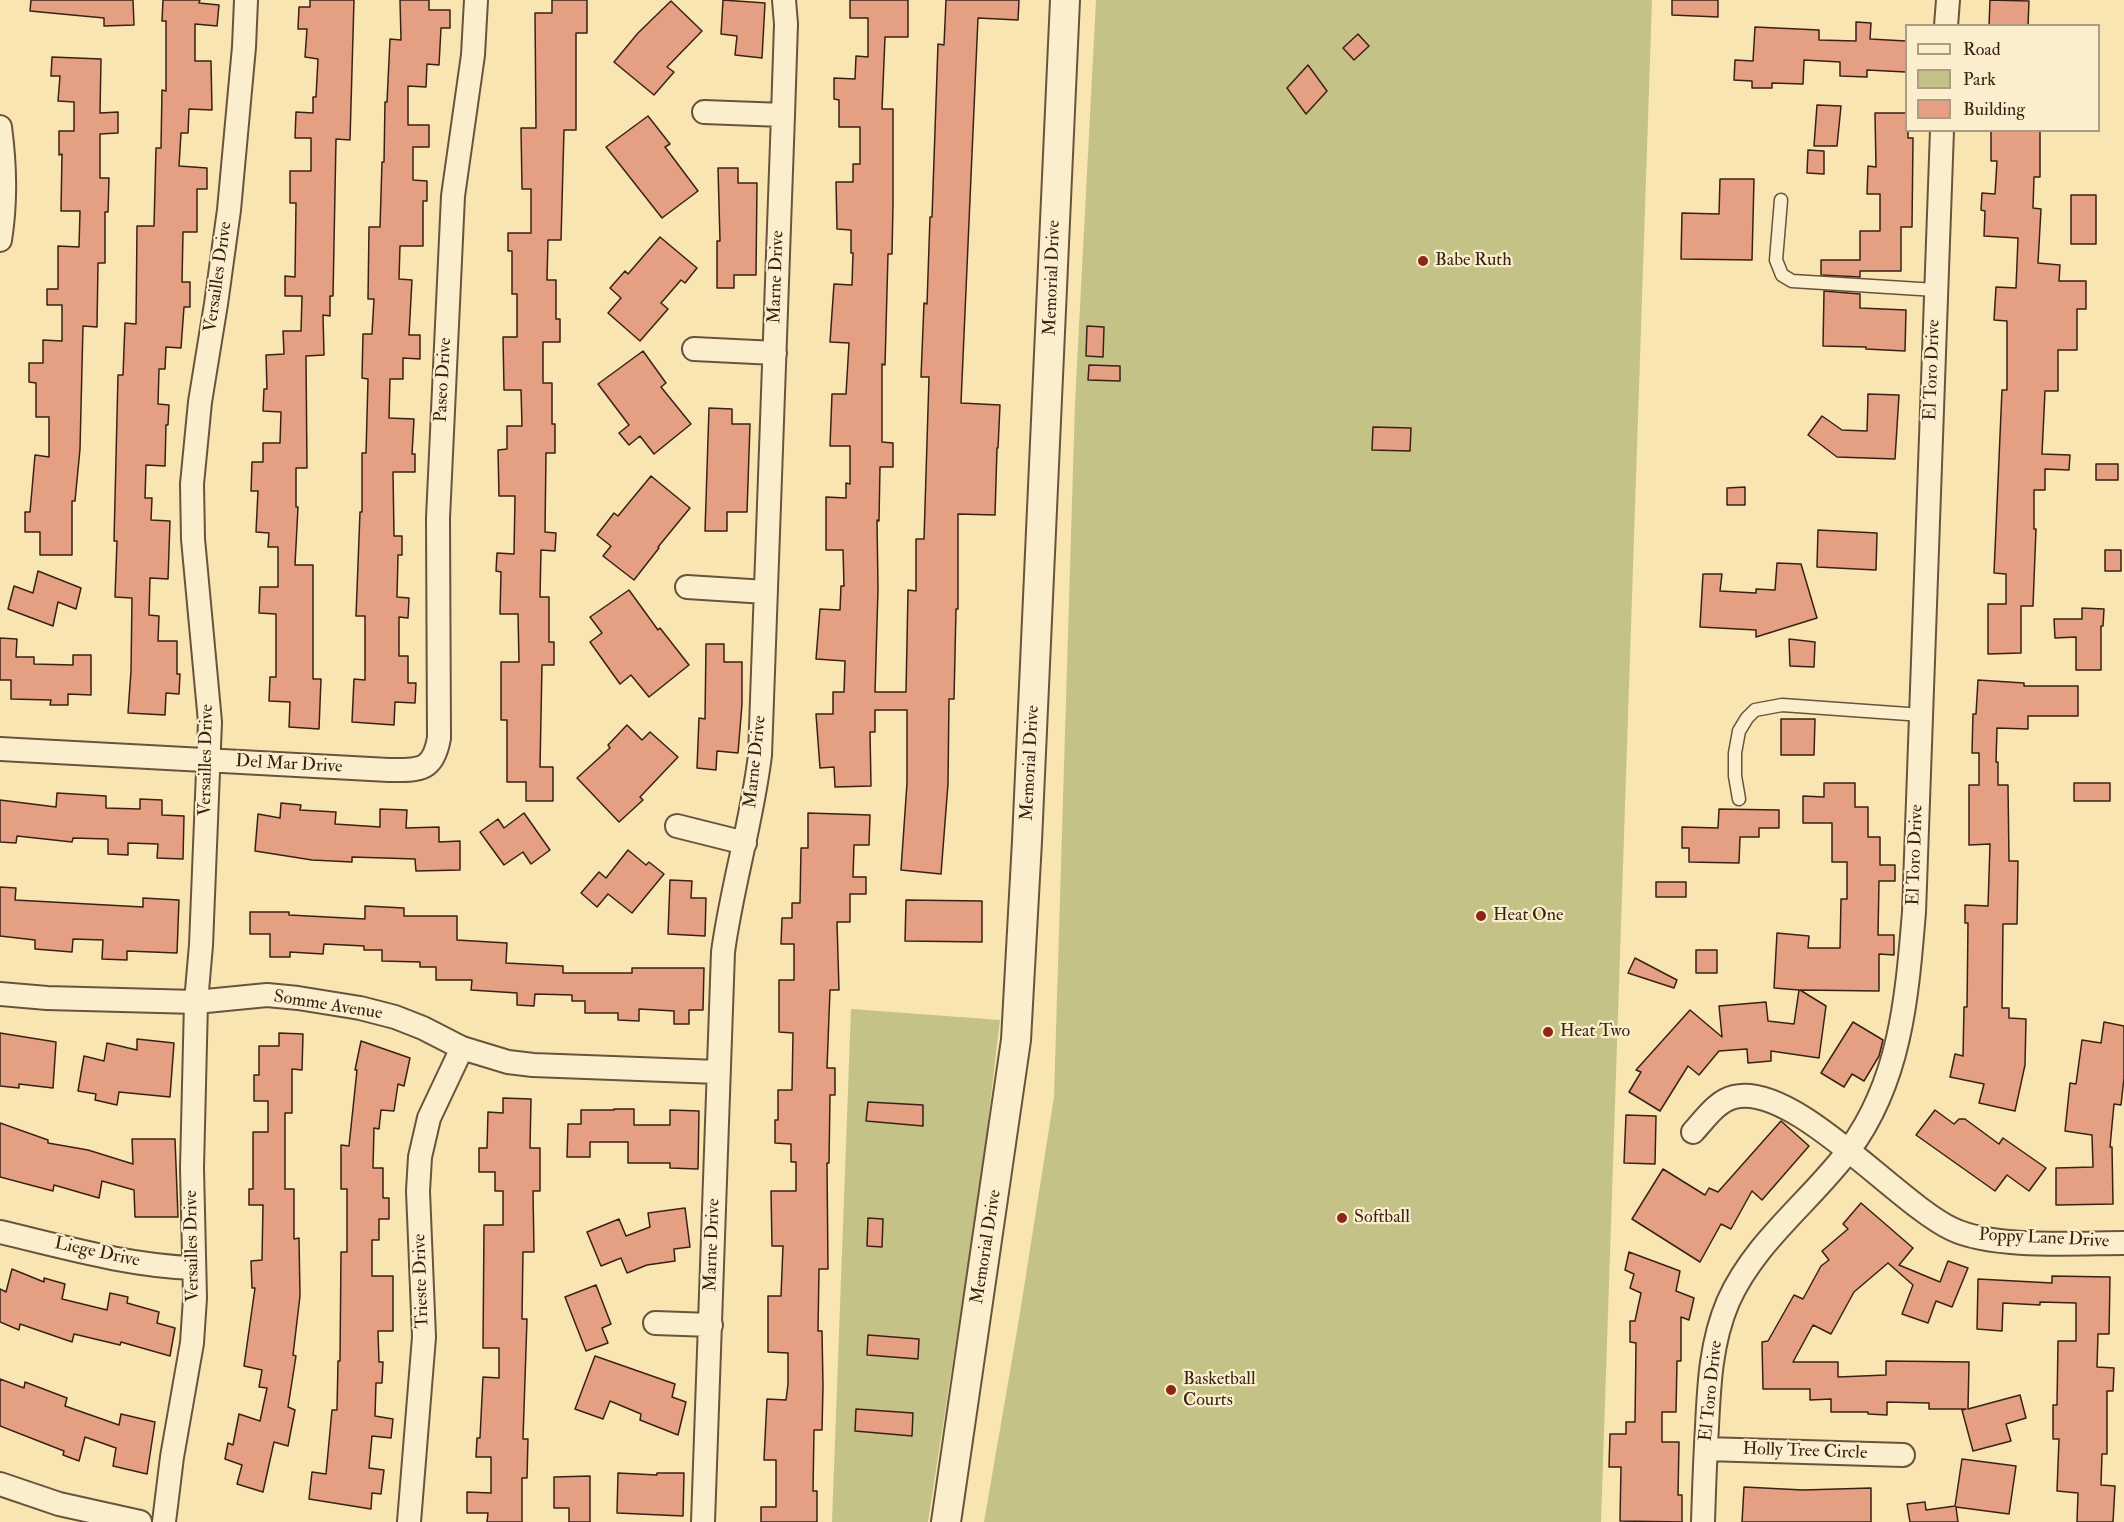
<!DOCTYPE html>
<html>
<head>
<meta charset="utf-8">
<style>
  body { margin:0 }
  #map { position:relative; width:2124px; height:1522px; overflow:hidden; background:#f9e5b2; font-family:"IM FELL Double Pica",serif }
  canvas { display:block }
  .legend { position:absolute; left:1905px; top:24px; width:195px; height:108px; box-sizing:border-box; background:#fbeecd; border:2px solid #ad9c83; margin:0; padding:8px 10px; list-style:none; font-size:18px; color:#392215 }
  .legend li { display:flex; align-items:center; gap:12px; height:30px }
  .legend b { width:30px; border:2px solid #ad9c83 }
</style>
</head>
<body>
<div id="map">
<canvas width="2124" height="1522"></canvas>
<ul class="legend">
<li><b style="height:8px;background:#fbeecd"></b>Road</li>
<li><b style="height:16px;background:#c5c287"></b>Park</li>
<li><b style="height:16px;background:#e59f82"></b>Building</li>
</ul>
</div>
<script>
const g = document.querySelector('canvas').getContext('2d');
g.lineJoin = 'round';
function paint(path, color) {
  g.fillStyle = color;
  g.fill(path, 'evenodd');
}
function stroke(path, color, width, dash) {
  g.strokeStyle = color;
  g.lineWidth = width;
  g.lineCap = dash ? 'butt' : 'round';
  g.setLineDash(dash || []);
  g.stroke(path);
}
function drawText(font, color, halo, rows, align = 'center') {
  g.font = font + ' "IM FELL Double Pica",serif';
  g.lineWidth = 4.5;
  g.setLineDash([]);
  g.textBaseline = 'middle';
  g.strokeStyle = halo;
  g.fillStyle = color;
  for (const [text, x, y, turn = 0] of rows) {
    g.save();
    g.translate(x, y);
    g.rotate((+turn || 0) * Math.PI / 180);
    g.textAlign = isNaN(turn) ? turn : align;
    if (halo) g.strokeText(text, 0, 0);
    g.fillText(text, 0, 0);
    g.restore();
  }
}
paint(new Path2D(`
  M1096 0H1652L1601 1522H984L1019 1319 1054 1097 1075 403Z
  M851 1009 1000 1020 982 1173 928 1522H832Z`), '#c5c287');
const building = new Path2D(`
  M31 0H133L134 25 104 26V18L30 11Z
  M163 0H200L199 3 219 5 217 26 195 24V61H211L212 110 189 109 188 133H181L179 166 207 168V189H197V232H183L182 282H190V307H184L181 348 166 347 165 369H159L158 404 169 405 168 425H166L165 466 146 465 145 498H152L151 520 170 521 168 579 150 578 149 615 159 616 158 641H177V674H180L179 694 166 693 165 715 128 713 131 671 132 598 115 597 117 541H114L118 375H123L125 323 136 324 137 226H154L156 148H161L162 90 166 91V21H162Z
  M310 0H354L350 140 336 139 333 296H330V316L323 315 324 355 306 356 307 468H296V507H298L295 565H313V679H321L319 729 289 727 290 702 269 701 270 677H276V614L259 613 260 587H278V547H268L269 533 256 532 258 491H251L252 462H263V443H280L281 412 263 411 264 389H267L266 355 284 354 283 331H301L302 296H285V276L295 277 296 203H290V171H311V138H295L296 112 313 113V97H316L318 59 305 57 307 29H298L299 7H310Z
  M400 0H429V10H450V28H441L439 65 427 64 426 87 408 86V125H429V147H413V180L427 181V201H423V246H400L399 279 412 280 409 335H420V359L403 358V379H390L389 418 414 419 412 454H415V472H393L394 536H402V555H398L397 597 409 598 408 618 399 617V656H408V683H416L415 703 395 702 394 725 352 722 354 679 365 680V616H356L360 512H362V453H366L368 379 362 378 363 334H372L374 299H368L369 227H380L382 162H384L385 102H387L390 39 401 40Z
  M552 0H587V33H576V130H564L561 240H548L547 280H556V319H560V342H543V383H552V424H555V453H546L545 532 556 533 555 551 541 550 540 597H549V642H554V665H542L540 767H553V801H526V782H507V720H501V662H519L518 614H500L501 572 496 571 497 553 514 554 515 496H499L498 450 507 449V426H522L521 390H504L503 337H517V294H512V251H508V233H531V189H522L521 128H536L535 13H552Z
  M723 0 765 3 762 58 735 55 737 36 721 34Z
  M850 0H908V37H885L882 109H893V204L892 254H888L885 365 882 364V442L893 443V467H880L879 521 877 520 878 589 875 692H906L908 590 916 591V539H924L929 377H921L924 303 927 304 930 217H932L938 44 944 45 946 0H1019L1018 20 978 18 961 403 1000 405 998 448H997L995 515 958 514V609H956L954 699H949L948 784 941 874 901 870 907 783V710H875V732H870L871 786 835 787 834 767 820 768 816 714H833V692H844L845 661 816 659 820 609 840 610 841 586H844L843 550H826V497L846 498V483L850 484V446H830L832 394H846L849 343 830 342 834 284 852 285 853 253H851V230L837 229 836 182H853V164H860V127H839V100L834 99V78L855 79 856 56 868 57V18H850Z
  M1672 0H1718V17L1672 15Z
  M1990 0 2029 1 2028 26H1989Z
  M671 1 702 31 667 67 674 72 654 95 614 62 638 33Z
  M1856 22 1871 23 1870 39 1906 41V72L1867 70V77L1840 76V62L1804 60 1803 84 1772 83V88H1752V81L1734 80 1735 60 1753 61 1755 27 1819 30V40L1856 41Z
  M1358 34 1369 46 1354 60 1343 48Z
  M52 57 101 59 100 113 118 112V133L100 134V178H109L108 212H105V263H98L97 327 83 326 80 449 75 501H72V555H40V532H25V512H30L35 455 49 457V417H36V383L29 382V363H43V340L62 341V305H47V289H58V246L79 247 80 211H61L62 154 59 155V131H74V102L58 101 60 76H51Z
  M1308 65 1327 91 1306 114 1287 88Z
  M1817 105 1841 106 1837 146H1814Z
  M1875 113H1906V130H1908V138H1913L1912 227H1901V271H1860V277L1821 275V260H1860V231H1880V194H1867L1868 166 1876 167Z
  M648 116 670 144 665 147 698 191 662 218 606 147Z
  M1991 131H2040V177H2034L2033 208 2041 209 2038 263 2060 265 2059 281H2086V309H2077V350H2058V391H2045L2042 454 2070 455 2069 470 2045 469V490H2034V529H2036L2033 606H2021V653L1988 654V604H2006V574L1994 573 2002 390H2007V321L1994 320 1996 287 2016 288 2018 238 1984 236 1985 211 1981 210 1982 193 1995 194 1997 161H1991Z
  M1808 150 1824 151V174L1807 173Z
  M718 168H738V183H757L756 275H734V288H717V241H720Z
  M1720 179H1754L1752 260 1681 259 1682 213 1719 214Z
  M2071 195H2096V244H2071Z
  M660 237 697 268 685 283 681 280 661 303 668 309 640 341 608 313 621 298 610 288 625 271 628 274Z
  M1824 291 1860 294V308L1906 310 1905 351 1866 349V347L1823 346Z
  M1087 326 1104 327 1103 357 1086 356Z
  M643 351 666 383 661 387 691 424 654 454 640 436 629 445 619 433 629 425 598 384Z
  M1089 365 1120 366V381L1088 380Z
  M1868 394 1899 395 1895 459 1837 457 1808 435 1822 416 1842 430 1867 431Z
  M709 408 732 409V424H750L747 512H727V531H705Z
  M1373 427 1411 428 1410 451 1372 450Z
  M2096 464H2118V480H2096Z
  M651 476 690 508 658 547 659 548 634 580 603 556 611 546 597 535 614 513 618 516Z
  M1745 487V505H1727V488Z
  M1818 530 1877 533 1876 570 1817 567Z
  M2105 550H2121V571H2105Z
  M1777 563 1801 564 1817 618 1756 637V630L1700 627 1703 574H1722L1720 591 1756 593V589L1775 590Z
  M38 571 81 588 76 609 58 602 53 626 8 609 14 586 33 593Z
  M629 590 658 630 660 628 689 665 649 697 631 675 620 684 590 642 602 633 590 617Z
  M2082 608 2104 609 2103 626H2101V670H2076V637L2055 638 2054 619H2082Z
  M0 638 17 639 16 657H34V664L73 665V655H91V695L68 694V705H50L51 700 11 699V680H0Z
  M1789 639 1815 642 1814 667 1790 666Z
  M706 644H724V662H742V704L738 753 717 751 716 770 697 768 699 718 705 719Z
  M1978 680 2024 683V686H2078V716H2028V729L1997 728 1996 762H1998V785H2008L2009 861H2018L2017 924H2003L2002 1008H2009V1018L2026 1019 2025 1065 2015 1111 1979 1103 1984 1084 1950 1077 1955 1054 1963 1056 1964 1007H1967L1968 923H1965V905L1988 906 1990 844 1969 845V785H1979V753H1972L1973 714H1976Z
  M1781 719H1815L1814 755H1781Z
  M627 725 642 740 650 732 678 757 640 797 643 800 619 822 577 778 610 748 608 745Z
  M1824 783H1855V807H1868V837H1880V865H1895V881H1879L1878 935H1894V955L1879 954V991L1800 990 1826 1006 1819 1058 1771 1051V1061L1748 1063 1747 1049 1719 1051 1699 1075 1688 1066 1660 1111 1629 1092 1641 1072 1636 1070 1690 1010 1722 1037 1719 1006 1766 1002 1768 1021 1794 1024 1799 990 1774 988 1777 933 1809 936 1808 948H1840L1841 899H1847V862H1832V823H1803V796L1824 797Z
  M2074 783H2110V801H2074Z
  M57 793 106 796V808L140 809V799L162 800V815L184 816 183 859 157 858 158 844 128 843V855L108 854V839L73 838 72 842 17 836 16 843 0 842V800L56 807Z
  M281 803 301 805 300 810 336 812 335 824 380 827V809L407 810 406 828 439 827V842L460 841V870L416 871 415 859 352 857V862L312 860 255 851 258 814 280 818Z
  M1719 809 1779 810V828H1759V837H1740L1739 863 1689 862V848H1682V827L1718 828Z
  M524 813 550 850 531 864 523 852 504 865 480 832 498 819 504 828Z
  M808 813 870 815 869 845H854L853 877H866V894H850V922H837L839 990H830L827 1068H835V1095H830L829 1163H827L828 1269H819L818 1331H822L823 1386 822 1430H814L813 1491H817V1522H761V1507H776V1460H764L767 1399 786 1400 788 1384V1353L768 1352V1296H781L783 1246H772L771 1191H796V1162H791V1144L775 1143V1120H778V1090H792L793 1033 779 1032V980H794V944H781L782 918H792V903H800L801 848H808Z
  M628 850 646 865 649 862 664 874 632 913 608 894 597 907 581 893 599 872 606 878Z
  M670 880 692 881 691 898H706L705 936 668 934Z
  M1656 882H1686V897H1656Z
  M0 887 16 888 15 900 143 907V898L179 900 177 953 127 951V960L102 959 103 940 73 939 72 952 35 949V940L0 936Z
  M906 900 982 901V942L905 941Z
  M365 906 404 908V916H457V940L507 943 506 963 563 966V973H632V968H704L703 1010H689V1024H674V1011L639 1009V1021L618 1020V1013H585V1001H572V995L535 994 534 1006 517 1005V993L471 990 472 980H436V967H420V962L382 961V950H364V946L324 944 323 954 290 952V957H270V934H250V912H289V915L365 919Z
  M1696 950H1717V973H1696Z
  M1635 958 1677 980 1674 988 1628 973Z
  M1853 1022 1883 1040 1879 1056 1864 1081 1852 1074 1844 1087 1821 1073Z
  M2104 1022 2124 1026V1078L2121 1105 2114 1104 2110 1147H2112L2113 1204 2056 1205V1168L2093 1167 2092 1135 2065 1131 2070 1083 2076 1084 2082 1040 2101 1043Z
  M0 1033 56 1042 53 1088 19 1084V1088L0 1086Z
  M279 1033 303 1034 302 1070 292 1069V1113H285V1189H294V1239L299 1238 300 1296 293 1355 296 1356 288 1407 295 1410 288 1446 274 1442 263 1492 237 1484 242 1465 225 1459 228 1443 233 1445 239 1414 260 1421 267 1388 259 1387 262 1370 244 1366 255 1288H252L251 1261 262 1260 263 1205H249V1189H253V1132H268V1101H254V1075H259V1046H279Z
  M137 1039 174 1043 170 1097 119 1092 117 1105 95 1100 96 1094 78 1091 84 1056 104 1061 107 1043 137 1050Z
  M361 1041 410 1058 404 1086 398 1084 394 1111 381 1110 379 1129 374 1128 373 1168H383V1198H389V1219H379V1240H372V1276H393V1331H378L379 1362H383L382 1383H376L375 1416 393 1419 391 1438 372 1436 369 1468 384 1470 381 1494 372 1493 371 1509 309 1499 312 1472 326 1474 332 1410H337L338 1361H340L341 1252H347V1189H341V1145L349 1146 357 1070H355Z
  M503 1098 531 1099 530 1148H540V1191H533L534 1252H523L522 1319H527L523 1439H528L527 1478H522V1522H487L488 1513H467V1492L491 1493V1457H476L477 1438H480L483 1377 499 1378V1348H483L484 1225H503V1191H495V1172H479V1148H487L488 1112 503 1113Z
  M868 1102 923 1105V1126L866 1121Z
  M614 1109H634V1125H670V1110L699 1111 698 1169 670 1168V1163H628V1142H590V1157H567L568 1124H581V1110H614Z
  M1935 1110 1954 1124 1959 1119H1965L1999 1144 2003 1138 2046 1168 2029 1191 2007 1175 1995 1191 1916 1135Z
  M1626 1115 1656 1116 1655 1164 1624 1163Z
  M1781 1121 1809 1146 1762 1200 1752 1191 1731 1229 1721 1224 1700 1262 1632 1219 1663 1169 1705 1195 1709 1188 1718 1192Z
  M0 1123 48 1140V1143L88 1150 133 1164 132 1139H175L178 1217H135L134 1190 102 1181 99 1198 54 1185 53 1191 0 1177Z
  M1861 1203 1913 1248 1899 1265 1940 1282 1948 1261 1968 1268 1952 1307 1936 1301 1928 1323 1902 1314 1913 1285 1888 1263 1854 1292 1831 1334 1813 1325 1793 1362H1838V1377L1886 1375V1361L1969 1362 1968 1409 2020 1395 2026 1418 2006 1424 2011 1441 1973 1451 1962 1410 1966 1409H1929V1403L1887 1402V1415L1868 1414V1412H1831V1399L1810 1400V1389H1763L1762 1342 1768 1341 1794 1295 1803 1299 1821 1266 1829 1260 1822 1251 1848 1229 1843 1224Z
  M685 1208 690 1247 674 1249 675 1261 647 1265 627 1273 621 1258 601 1266 587 1232 619 1219 626 1236 650 1227 648 1213Z
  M868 1218 883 1219 882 1247 867 1246Z
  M1629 1252 1680 1271 1676 1291 1694 1298 1689 1320 1681 1317V1361H1677L1676 1412H1662V1442H1679L1678 1495H1682V1522L1620 1521 1621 1467H1609L1610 1434H1626V1422H1635L1636 1343 1630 1342V1321H1635L1641 1293 1630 1288 1634 1274 1625 1270Z
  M12 1269 44 1282V1278L65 1284 62 1299 107 1310 110 1293 128 1297 127 1303 159 1312 157 1323 175 1328 170 1356 121 1342 120 1345 74 1334 72 1342 20 1324 19 1330 0 1322V1289L6 1292Z
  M2052 1276 2110 1277 2109 1334H2098L2097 1367 2114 1368 2113 1391H2107V1454H2102L2101 1485 2115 1486 2113 1522H2077L2078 1493 2057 1491 2059 1439H2053V1405H2057L2058 1341H2076V1303L2040 1302V1305L2003 1303 2002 1331 1977 1329 1978 1279 2052 1283Z
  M596 1285 611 1324 602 1328 608 1343 586 1351 565 1297Z
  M868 1335 919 1339 918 1359 867 1355Z
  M595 1356 675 1384 672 1397 686 1402 678 1435 640 1420 641 1414 610 1401 603 1419 575 1409Z
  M0 1379 24 1388 25 1382 67 1398 65 1406 119 1425 121 1414 155 1422 147 1474 113 1466 116 1448 85 1437 79 1461 63 1455 64 1451 0 1426Z
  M856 1409 913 1413 912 1436 855 1431Z
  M1962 1459 2016 1466 2009 1514 1956 1507 1958 1522H1910L1907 1504 1925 1502 1926 1510 1955 1506Z
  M618 1473 657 1475V1473H684L683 1516 617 1513Z
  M590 1476V1522H569V1508H554V1477Z
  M1744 1487 1803 1490 1871 1488V1522H1742Z`);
paint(building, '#e59f82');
stroke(building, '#392215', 1.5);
const service = new Path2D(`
  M1781 200 1776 260 1782 275 1792 281 1936 290
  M1739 799 1735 776V753L1739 731 1747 718 1755 710 1782 705 1922 715`);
const minor = new Path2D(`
  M1946 26 1948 0
  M704 112 783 115
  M0 127C5 164 6 203 0 240
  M694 349 775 353
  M687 587 766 592
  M0 749 389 770C419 770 433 772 439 738L438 518 453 196 473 55 476 0
  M677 826 745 843
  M0 994 47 998 196 1002 267 995 298 998 360 1008 395 1017 423 1028 462 1048 508 1062 533 1065 718 1072
  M1693 1132C1705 1119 1717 1101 1734 1097 1794 1082 1898 1204 1952 1229 1994 1249 2077 1243 2124 1243
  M0 1232C64 1247 129 1266 194 1268
  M655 1323 711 1325
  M1706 1449 1903 1455
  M0 1484 59 1504 140 1522
  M164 1522 172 1457 192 1343 195 1298 192 1168 196 1002 201 945 210 722 193 539 192 484 200 402 216 304 229 210 244 47 246 0
  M409 1522 424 1337 418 1191 420 1157 429 1118 462 1048
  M703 1522 723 952C732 885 752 822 760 755L783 115 786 24 784 0
  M1703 1522C1704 1490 1705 1458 1707 1427 1709 1384 1711 1342 1728 1302 1755 1241 1811 1201 1849 1150 1901 1080 1907 996 1914 912L1942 130`);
const tertiary = new Path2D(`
  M946 1522 1016 1040 1027 841 1065 0`);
stroke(service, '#69533c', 15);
stroke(minor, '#69533c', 26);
stroke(tertiary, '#69533c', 32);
stroke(service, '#fbeecd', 12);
stroke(minor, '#fbeecd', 22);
stroke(tertiary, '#fbeecd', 28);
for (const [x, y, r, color] of [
  [1423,261,6,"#8f2418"],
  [1481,916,6,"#8f2418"],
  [1548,1032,6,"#8f2418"],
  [1342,1218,6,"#8f2418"],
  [1171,1390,6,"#8f2418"]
]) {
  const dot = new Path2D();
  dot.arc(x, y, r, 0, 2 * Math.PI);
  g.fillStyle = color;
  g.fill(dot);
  stroke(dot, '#fbeecd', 2);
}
drawText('18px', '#392215', '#fbeecd', [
  ["Babe Ruth",1435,261],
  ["Heat One",1493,916],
  ["Heat Two",1560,1032],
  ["Softball",1354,1218],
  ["Basketball",1183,1380],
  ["Courts",1183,1401]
], 'left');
drawText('18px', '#392215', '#fbeecd', [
  ["Versailles Drive",219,277,-82],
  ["Marne Drive",777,277,-88],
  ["Memorial Drive",1053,278,-88],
  ["El Toro Drive",1933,370,-88],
  ["Paseo Drive",444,380,-87],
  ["Versailles Drive",207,760,-89],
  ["Marne Drive",756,762,-84],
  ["Memorial Drive",1031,763,-87],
  ["Del Mar Drive",289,765,3],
  ["El Toro Drive",1916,855,-88],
  ["Somme Avenue",328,1006,9],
  ["Poppy Lane Drive",2044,1239,3],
  ["Marne Drive",713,1245,-88],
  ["Versailles Drive",193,1246,-91],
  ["Memorial Drive",987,1247,-81],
  ["Liege Drive",97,1253,12],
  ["Trieste Drive",422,1281,-92],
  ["El Toro Drive",1712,1391,-84],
  ["Holly Tree Circle",1805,1452,2]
]);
</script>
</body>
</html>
